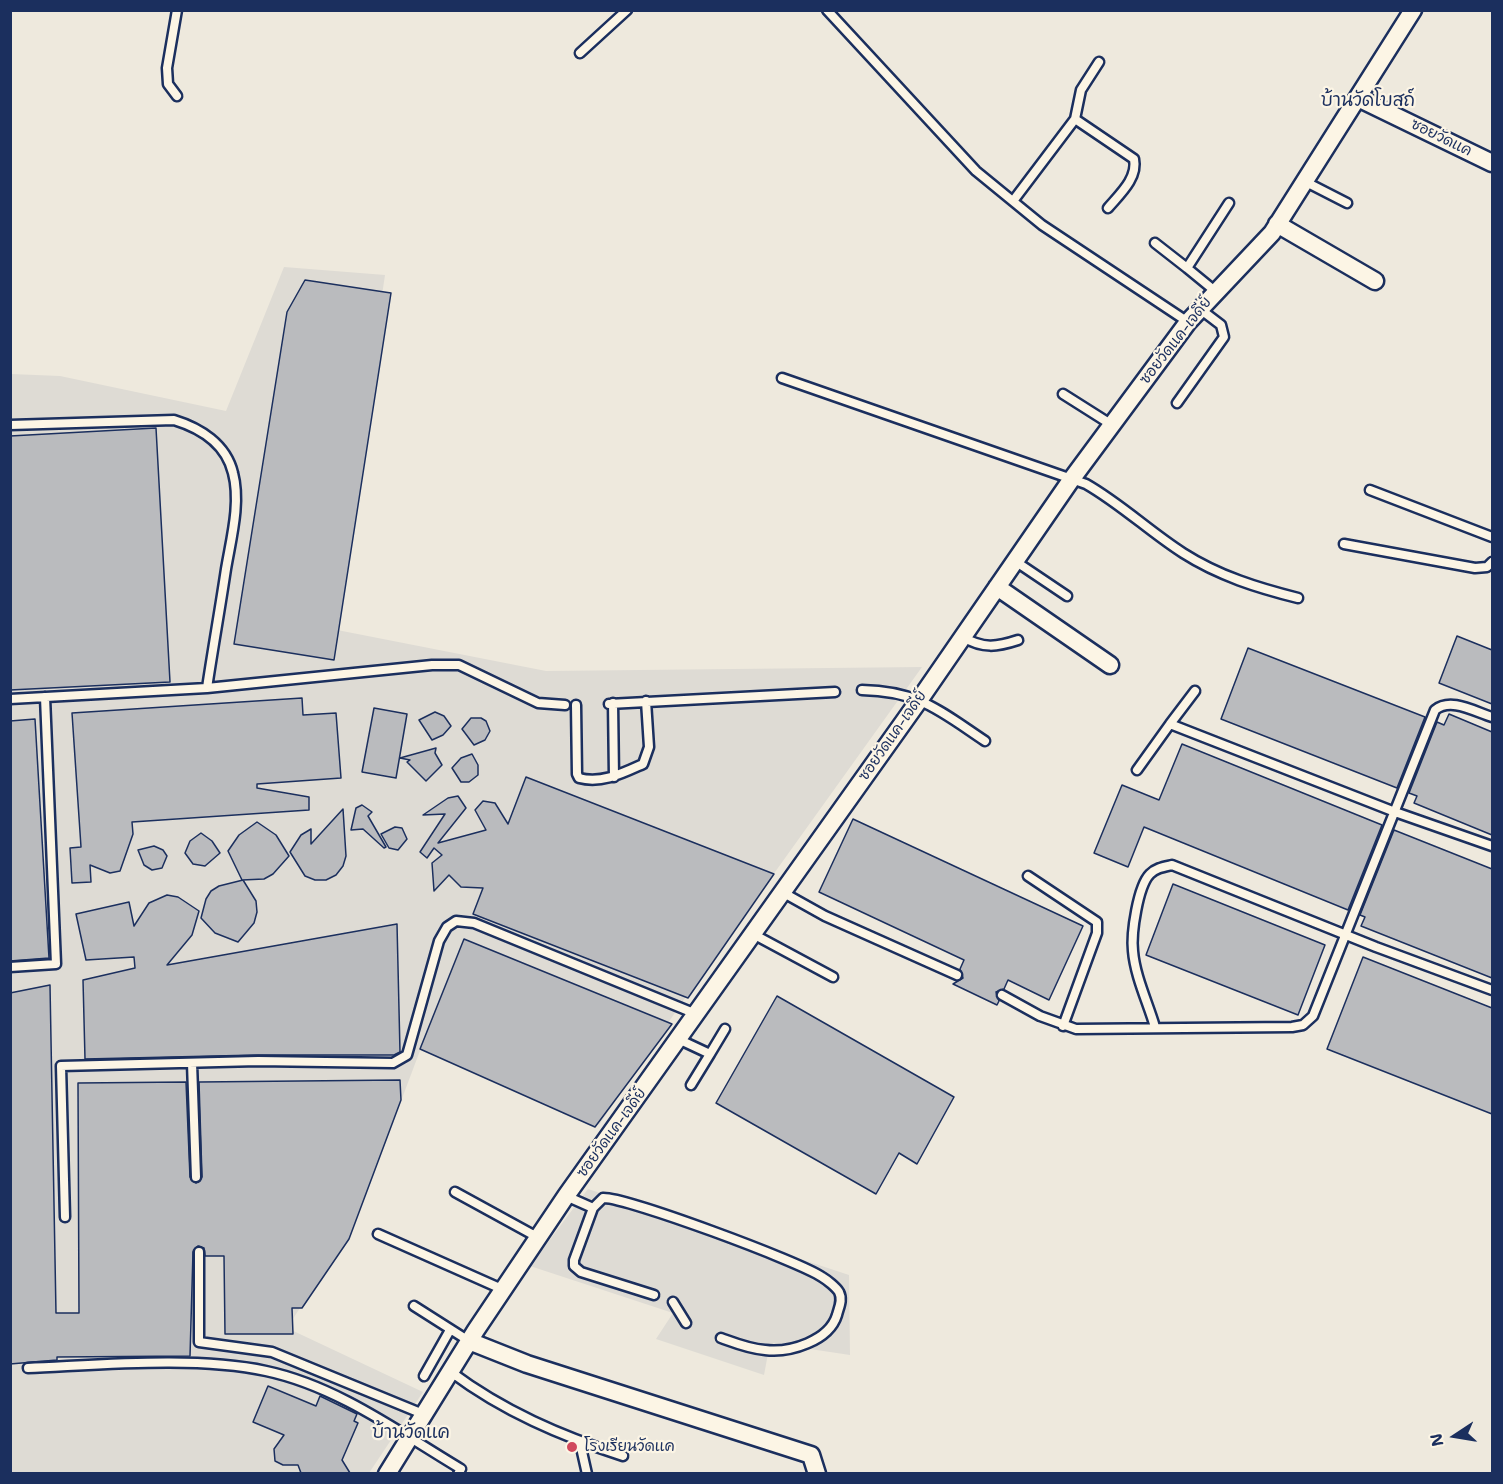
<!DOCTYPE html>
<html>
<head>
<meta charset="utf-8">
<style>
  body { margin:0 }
  #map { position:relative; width:1503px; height:1484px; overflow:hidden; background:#eee9dd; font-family:"Shantell Sans",sans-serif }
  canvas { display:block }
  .frame { position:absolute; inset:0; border:12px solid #1b2f5e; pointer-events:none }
  .north { position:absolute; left:1425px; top:1406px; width:60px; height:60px; -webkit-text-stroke:4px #fcf5e5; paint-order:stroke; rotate:258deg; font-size:16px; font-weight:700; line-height:24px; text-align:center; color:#1b2f5e }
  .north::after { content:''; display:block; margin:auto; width:21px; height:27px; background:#1b2f5e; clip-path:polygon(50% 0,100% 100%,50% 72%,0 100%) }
</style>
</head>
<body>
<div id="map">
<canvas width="1503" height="1484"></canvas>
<div class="frame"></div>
<div class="north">N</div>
</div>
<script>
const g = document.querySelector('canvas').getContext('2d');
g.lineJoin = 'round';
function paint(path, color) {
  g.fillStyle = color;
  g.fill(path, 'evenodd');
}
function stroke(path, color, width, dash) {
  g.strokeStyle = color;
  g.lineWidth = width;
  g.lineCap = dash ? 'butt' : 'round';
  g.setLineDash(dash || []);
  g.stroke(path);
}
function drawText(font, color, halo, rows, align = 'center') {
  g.font = font + ' "Shantell Sans","Playpen Sans Thai",sans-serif';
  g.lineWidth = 4.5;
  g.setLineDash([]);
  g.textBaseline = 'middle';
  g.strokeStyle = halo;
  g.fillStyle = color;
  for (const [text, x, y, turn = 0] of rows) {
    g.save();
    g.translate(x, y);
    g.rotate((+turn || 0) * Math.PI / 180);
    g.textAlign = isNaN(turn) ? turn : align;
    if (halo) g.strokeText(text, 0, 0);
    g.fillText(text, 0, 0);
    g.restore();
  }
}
paint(new Path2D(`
  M284 267 385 275 332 629 546 671 922 667 689 992 599 1125 421 1048 355 1223 287 1328 423 1392 369 1473 11 1474V374L60 376 226 411Z
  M588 1189 849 1275 850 1355 770 1343 764 1375 656 1339 673 1313 530 1266Z`), '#dedbd4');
const building = new Path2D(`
  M305 280 391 293 334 660 234 644 287 312Z
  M156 428 170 682 10 690V436Z
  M1457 636 1492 650V704L1439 683Z
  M1248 648 1425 717 1397 788 1221 719Z
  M302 698 303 715 336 713 341 778 257 784V788L309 797V810L132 822 133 834 120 871 110 873 90 865 91 882 72 883 70 848 81 847 72 713Z
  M374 708 407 714 396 778 362 772Z
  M435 712 444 716 451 726 443 735 432 740 419 720Z
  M1449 714 1492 732V835L1414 803 1417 796 1409 793 1437 722 1444 725Z
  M471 718H481L486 721 490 731 485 740 474 745 462 729Z
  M35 719 49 958 10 961V721Z
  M1182 744 1382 825 1348 910 1144 827 1128 867 1094 853 1122 785 1159 800Z
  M436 748 435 753 442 765 426 781 407 762 410 760 400 758Z
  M472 754 478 765V775L469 782H461L452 768 461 758Z
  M526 777 774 874 688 998 473 914 483 888 461 887 449 875 434 891 432 863 442 855 434 848 427 858 420 852 445 814 423 815 448 798 458 796 466 808 438 843 486 830 475 810 483 801 495 803 508 824Z
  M362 805 372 812 368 816 386 847 384 848 363 829 351 830 356 808Z
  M343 809 346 856 343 866 336 875 326 880H315L305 876 290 852 301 835 311 829V844Z
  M853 819 1083 926 1049 1000 1008 980 1004 989 996 992 999 1001 997 1005 953 984 963 978 960 969 964 960 819 892Z
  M257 822 276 835 289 856 273 874 264 879 242 880 228 851 239 835Z
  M395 827 402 828 407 839 398 850 389 848 381 834Z
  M1394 830 1492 869V978L1361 926 1365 917 1360 915Z
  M201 833 212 841 220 853 205 866 193 864 185 853 190 841Z
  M154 846 163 850 167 856 162 868 152 870 144 865 138 850Z
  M243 880 256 901 257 912 254 923 238 942 215 933 201 918 206 899 211 891 219 886Z
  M1173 884 1325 945 1298 1015 1146 955Z
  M167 895 178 897 199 911 192 935 167 965 397 924 400 1052 394 1055H258L85 1059 83 980 135 968 134 957 86 960 76 914 129 902 134 926 149 903Z
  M464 939 672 1024 595 1127 420 1049Z
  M1363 957 1492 1008V1114L1327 1049Z
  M50 985 56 1313H79L78 1083 186 1082 190 1177 196 1183 202 1177 199 1082 400 1080 401 1100 349 1239 302 1308H292L293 1334H225L224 1256H205L204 1248 198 1246 193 1252 190 1356 57 1357V1360L10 1364V993Z
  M777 996 954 1097 917 1164 899 1153 876 1194 716 1103Z
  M268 1386 316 1406 320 1396 357 1414 354 1421 358 1423 342 1460 350 1473H301L298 1465H283L275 1461 274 1449 284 1435 253 1422Z`);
paint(building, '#babbbe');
stroke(building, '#1b2f5e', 1.5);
const service = new Path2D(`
  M177 10 167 68 168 84 177 96
  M827 10 976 171 1042 225 1188 322
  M580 53 627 10
  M1075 119 1081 90 1099 62
  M1304 181 1347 203
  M1013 201 1075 119 1134 159C1138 178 1120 194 1108 208
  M1155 243 1187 268
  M1215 291 1187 268 1229 203
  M782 378 1086 484C1121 504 1150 532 1183 553 1219 576 1258 588 1298 598
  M1063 394 1112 425
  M1177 403 1224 337 1221 325 1200 309
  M10 425 174 420C200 428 226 444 233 473 241 503 231 539 226 569 220 609 213 648 207 688
  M1370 490 1492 537
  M1344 544 1475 568 1487 567 1492 562
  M1015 561 1067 596
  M963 637C983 649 997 647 1018 640
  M862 690C919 691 940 711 985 741
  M10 699 207 688 432 665H459L538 703 565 705
  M613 703 614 777
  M609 704 835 692
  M576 705 577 774 579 778C602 784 623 773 643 764L649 747 646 701
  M1170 724 1195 691
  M1137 770 1170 724 1395 812 1492 846
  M1028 876 1097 922V933L1063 1026
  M782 892 825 916 957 975
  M753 934 833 977
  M10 967 56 964 45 697
  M1002 995 1040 1016 1076 1029 1292 1027 1303 1025 1313 1016 1435 710C1451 697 1475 712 1492 717
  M1155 1027C1148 1003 1135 976 1133 951 1131 933 1138 886 1150 874 1156 868 1163 867 1172 865L1376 947 1492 990
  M678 1039 710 1054 691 1085
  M710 1054 725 1029
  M192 1063 196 1177
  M455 1192 539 1238
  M566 1196 593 1208
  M65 1217 61 1066 258 1061 393 1063 407 1055 439 941 447 927 456 921 474 923 696 1014
  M378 1234 504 1290
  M199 1252V1342L272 1352 423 1414
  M654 1295 581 1272 574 1266V1260L593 1208 603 1198C626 1197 801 1262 822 1277 827 1280 836 1287 839 1292 843 1300 839 1307 837 1315 829 1341 790 1353 765 1350 749 1349 735 1343 721 1338
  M673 1302 686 1323
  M414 1306 469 1341
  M28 1368C100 1365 196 1356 266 1371 337 1386 399 1432 461 1469L458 1474
  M451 1372C503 1411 561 1436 623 1456
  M424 1376 450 1330
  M580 1443 587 1474`);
const minor = new Path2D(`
  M1358 98 1492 163
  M1277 224 1375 281
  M997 587 1110 665
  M469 1341 527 1364 811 1455 817 1474
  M387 1474 476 1330 566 1196 920 699 1071 480 1188 322 1272 233 1413 10`);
stroke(service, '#1b2f5e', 13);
stroke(minor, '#1b2f5e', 21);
stroke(service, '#fcf5e5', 8);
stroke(minor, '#fcf5e5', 16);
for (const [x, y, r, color] of [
  [572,1447,6,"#d1495b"]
]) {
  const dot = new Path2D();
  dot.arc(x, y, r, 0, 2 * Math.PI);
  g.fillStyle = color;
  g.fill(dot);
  stroke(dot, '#fcf5e5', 2);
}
drawText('15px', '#1b2f5e', '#fcf5e5', [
  ["ซอยวัดแค",1441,138,26],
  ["ซอยวัดแค-เจดีย์",1176,341,-52],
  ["ซอยวัดแค-เจดีย์",893,736,-55],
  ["ซอยวัดแค-เจดีย์",612,1133,-54]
]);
drawText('15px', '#1b2f5e', '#fcf5e5', [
  ["โรงเรียนวัดแค",584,1447]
], 'left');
drawText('18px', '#1b2f5e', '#fcf5e5', [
  ["บ้านวัดโบสถ์",1368,101],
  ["บ้านวัดแค",411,1433]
]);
</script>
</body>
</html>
